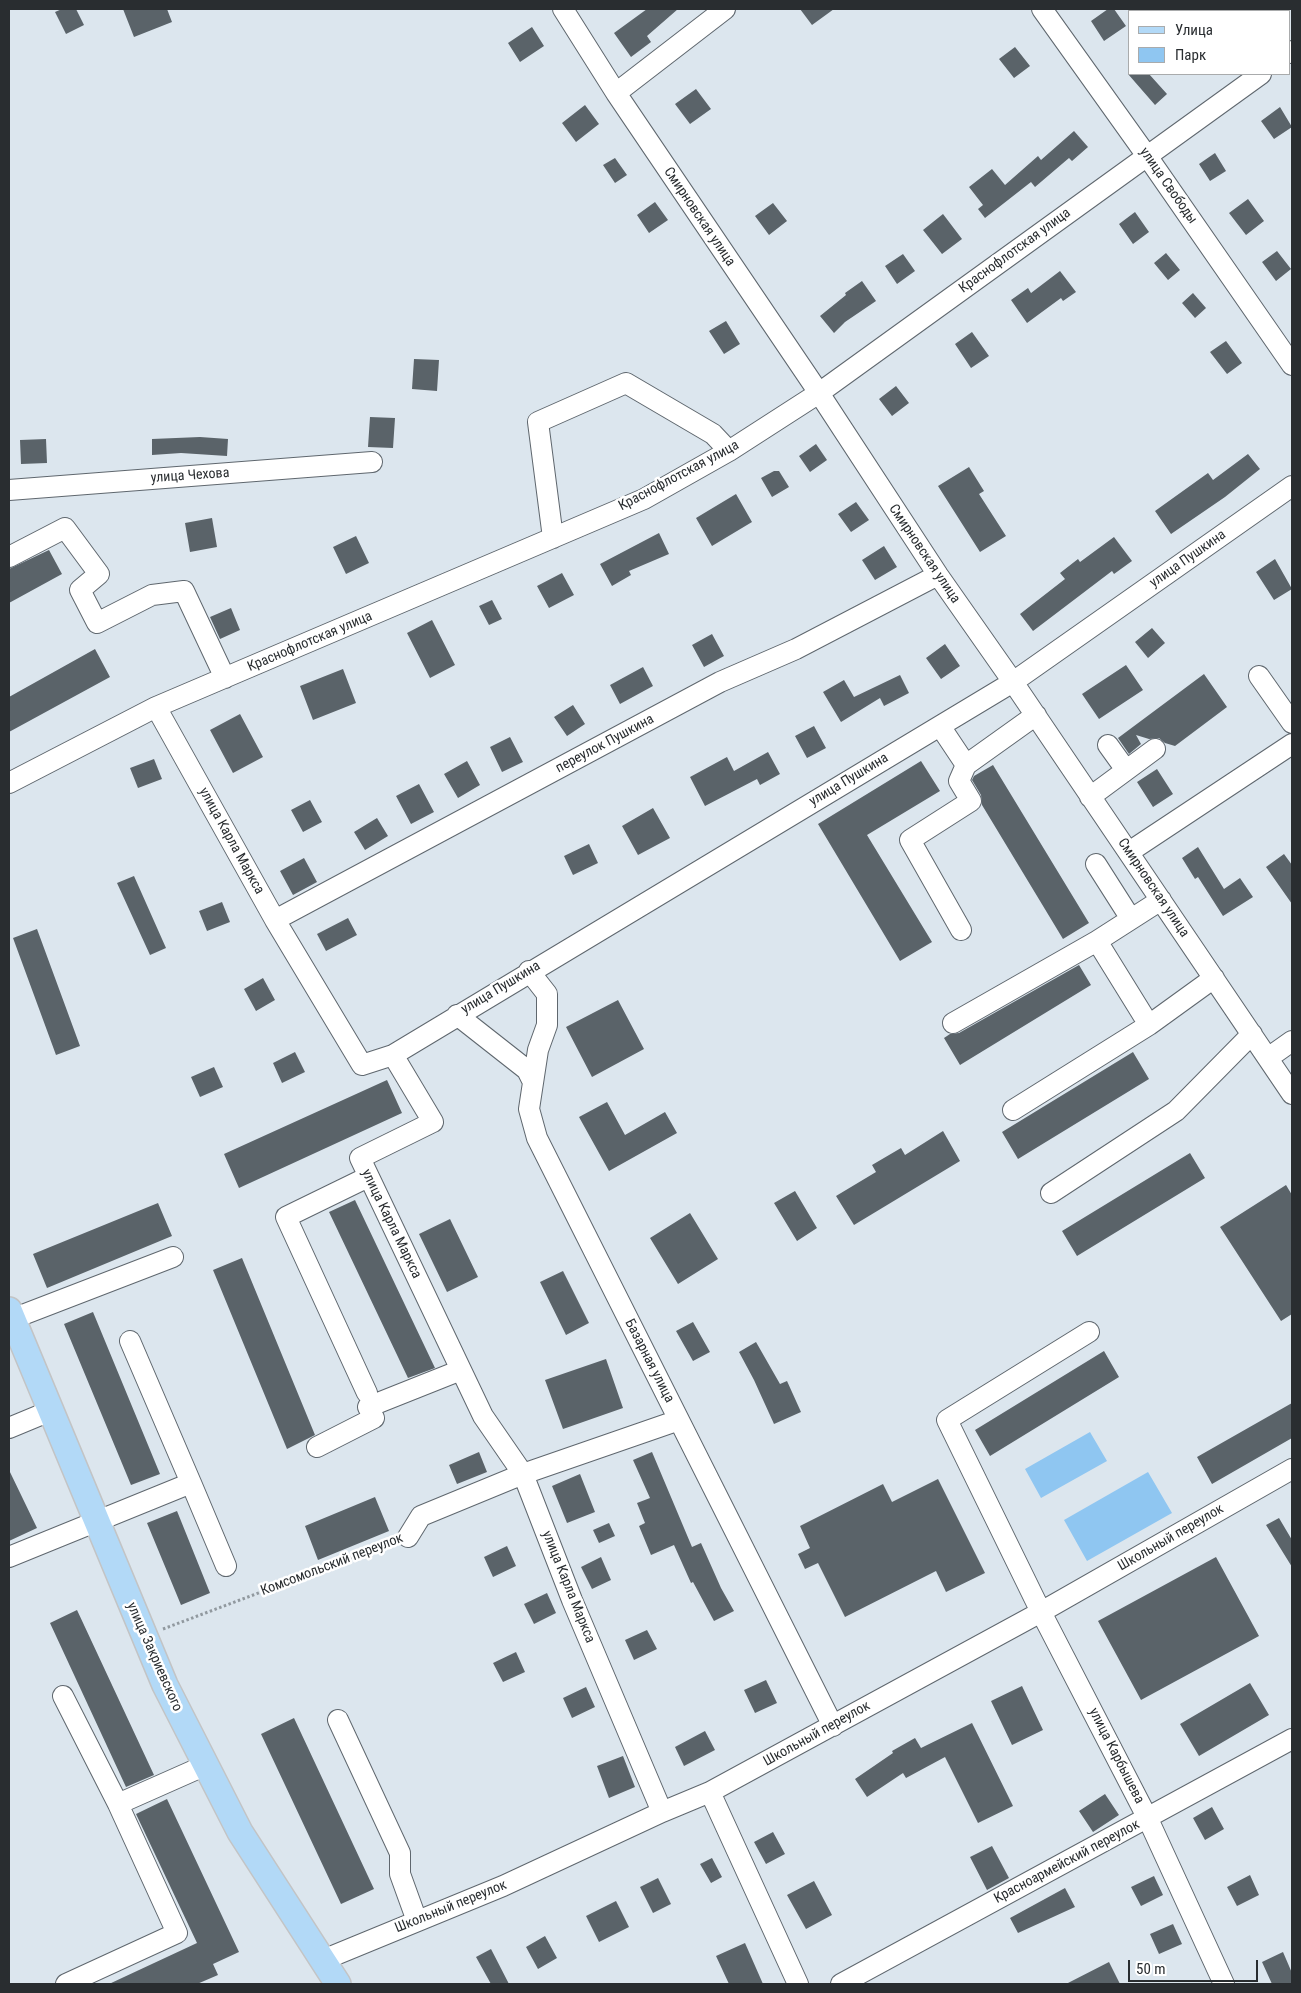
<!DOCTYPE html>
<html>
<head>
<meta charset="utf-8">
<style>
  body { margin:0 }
  #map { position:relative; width:1301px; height:1993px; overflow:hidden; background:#dce6ee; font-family:"Roboto Condensed",sans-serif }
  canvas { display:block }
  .frame { position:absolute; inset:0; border:10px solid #292d30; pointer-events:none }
  .legend { position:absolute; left:1128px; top:10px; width:162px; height:65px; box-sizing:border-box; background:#fff; border:1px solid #a9abac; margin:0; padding:6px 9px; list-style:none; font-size:15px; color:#292d30 }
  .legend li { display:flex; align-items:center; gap:10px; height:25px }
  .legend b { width:25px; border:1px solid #a9abac }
  .scale { position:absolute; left:1128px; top:1960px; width:130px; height:22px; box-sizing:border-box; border:2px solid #292d30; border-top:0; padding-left:6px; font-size:15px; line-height:18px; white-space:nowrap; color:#292d30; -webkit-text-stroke:4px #fff; paint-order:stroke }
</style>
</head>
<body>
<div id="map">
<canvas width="1301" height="1993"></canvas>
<div class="frame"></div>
<ul class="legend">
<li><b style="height:6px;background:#b2d9f7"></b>Улица</li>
<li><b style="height:14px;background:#8fc6f1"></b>Парк</li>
</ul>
<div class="scale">50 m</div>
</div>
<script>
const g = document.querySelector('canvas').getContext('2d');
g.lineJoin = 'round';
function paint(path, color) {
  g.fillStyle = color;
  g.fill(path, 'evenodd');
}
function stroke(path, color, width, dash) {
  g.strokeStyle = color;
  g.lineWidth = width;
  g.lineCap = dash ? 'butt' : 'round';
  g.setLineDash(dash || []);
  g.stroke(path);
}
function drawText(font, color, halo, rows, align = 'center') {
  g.font = font + ' "Roboto Condensed",sans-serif';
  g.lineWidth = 5;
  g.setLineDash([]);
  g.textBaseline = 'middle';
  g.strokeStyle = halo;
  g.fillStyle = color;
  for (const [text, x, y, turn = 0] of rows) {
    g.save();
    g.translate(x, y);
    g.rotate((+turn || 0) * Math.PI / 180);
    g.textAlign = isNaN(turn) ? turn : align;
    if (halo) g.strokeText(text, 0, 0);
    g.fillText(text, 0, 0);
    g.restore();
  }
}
paint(new Path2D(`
  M1090 1432 1107 1461 1041 1498 1025 1469Z
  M1148 1472 1172 1513 1087 1561 1064 1520Z`), '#8fc6f1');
paint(new Path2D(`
  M62 9H76L84 25 66 34 55 12Z
  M123 9H167L172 22 134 37Z
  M647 9H678L647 36 651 42 631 57 614 33Z
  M800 9H834L812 25Z
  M1108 9H1114L1126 26 1104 41 1091 21Z
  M532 27 544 46 520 62 508 43Z
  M1015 47 1030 66 1014 78 999 59Z
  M1128 74H1149L1167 94 1155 105Z
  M696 89 711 109 690 124 675 104Z
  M585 105 599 124 576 142 562 123Z
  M1280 107 1292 127 1274 139 1261 121Z
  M1074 131 1088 147 1072 161 1069 158 1035 187 1031 182 985 218 978 209 983 205 969 187 992 169 1005 185 1038 156 1041 160Z
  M1215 153 1226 171 1210 181 1199 164Z
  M615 158 627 175 615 183 603 165Z
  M1248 199 1264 221 1246 235 1229 213Z
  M655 202 668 220 649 233 637 215Z
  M773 203 787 221 769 235 755 216Z
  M1135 212 1149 232 1133 244 1119 224Z
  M943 214 962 239 942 254 923 230Z
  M1277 251 1291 269 1276 281 1262 262Z
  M1166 253 1180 270 1168 280 1154 263Z
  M903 254 915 271 897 284 885 266Z
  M1060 271 1076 292 1063 301 1061 298 1027 323 1011 300 1028 288 1031 293Z
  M862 281 876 301 845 322 834 333 820 316 846 295 845 293Z
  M1193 293 1206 308 1195 318 1182 303Z
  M726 321 740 344 724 354 709 331Z
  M972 332 989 356 971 368 955 344Z
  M1226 341 1242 363 1227 374 1210 352Z
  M414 359 439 360 437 391 412 389Z
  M896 386 909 403 892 416 879 399Z
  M370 417 395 418 393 448 368 447Z
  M200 437 228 439 227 456 181 453 152 455V439Z
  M46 439 47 463 21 464 20 440Z
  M816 444 827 460 810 472 799 456Z
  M1248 454 1260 469 1225 497 1171 534 1155 511 1208 473 1213 480Z
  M969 467 984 491 979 494 1006 536 980 552 938 486Z
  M774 471H779L789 487 772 497 761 478Z
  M736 494 752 522 712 546 696 518Z
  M856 502 869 520 851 532 838 514Z
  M212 518 217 547 190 552 185 523Z
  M659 533 669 554 629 571 631 575 612 586 600 564Z
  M356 536 369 563 346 574 333 547Z
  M1114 537 1132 561 1114 574 1112 571 1033 631 1020 614 1065 579 1060 573 1078 559 1080 562Z
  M884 546 897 567 875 580 862 560Z
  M49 550 62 574 9 603V569Z
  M1275 559 1292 589 1274 600 1256 572Z
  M562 573 574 595 549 608 537 586Z
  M492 600 502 619 489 625 479 606Z
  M231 608 240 630 220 639 210 617Z
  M432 620 455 665 430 678 407 633Z
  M1152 628 1165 643 1148 658 1135 642Z
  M712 634 724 656 704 667 692 645Z
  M945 644 960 666 941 679 926 658Z
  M95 649 110 677 9 732V697Z
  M1126 665 1143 690 1099 719 1082 694Z
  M643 667 653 686 620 704 610 685Z
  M343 669 356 703 313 720 300 686Z
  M1204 674 1227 707 1175 746 1165 743 1159 738 1149 739 1136 735 1141 744 1129 754 1118 738Z
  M900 675 909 693 884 706 880 698 841 722 823 692 844 680 854 697Z
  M573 705 585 724 567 736 554 717Z
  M240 714 263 757 233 773 210 730Z
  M814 726 826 748 807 758 795 736Z
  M510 737 523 762 502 772 490 747Z
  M768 752 780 774 760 785 757 779 705 806 690 777 727 757 734 771Z
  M154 759 162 779 138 788 130 768Z
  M467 761 480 785 458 798 444 774Z
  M921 761 940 791 867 835 932 942 900 961 818 824Z
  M993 765 1089 923 1063 939 982 805 981 795 972 780 974 776Z
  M1157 769 1173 794 1153 807 1137 782Z
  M419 784 434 812 411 824 396 796Z
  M310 800 322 822 303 832 291 810Z
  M653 808 670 838 638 855 622 826Z
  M377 818 388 836 365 850 354 832Z
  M589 844 598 863 573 875 564 856Z
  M1198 847 1224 889 1240 878 1253 897 1223 916 1198 877 1195 879 1182 858Z
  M1284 854 1292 865V904L1266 867Z
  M304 858 317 882 293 895 280 871Z
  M134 876 166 948 150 955 117 883Z
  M222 902 230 922 207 931 199 911Z
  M348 918 357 935 326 951 317 934Z
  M37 929 80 1046 56 1055 13 938Z
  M1079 965 1091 985 960 1065 944 1038 950 1034 959 1033Z
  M263 978 275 1000 256 1011 244 989Z
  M618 1000 644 1049 592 1077 566 1027Z
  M295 1052 305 1072 282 1083 273 1063Z
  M1133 1052 1149 1079 1018 1159 1002 1132Z
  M214 1067 223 1087 200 1097 191 1077Z
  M387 1080 402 1113 239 1188 224 1154Z
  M607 1102 625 1135 665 1112 677 1133 609 1171 579 1117Z
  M943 1131 960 1161 854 1225 836 1196 876 1172 872 1165 901 1148 905 1155Z
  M1190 1153 1205 1178 1077 1256 1062 1231Z
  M1286 1185 1292 1195V1314L1281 1321 1220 1227Z
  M795 1191 817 1228 797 1241 774 1203Z
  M355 1200 435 1368 408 1378 329 1212Z
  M158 1203 172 1236 47 1288 33 1254Z
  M690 1213 718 1259 678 1284 650 1238Z
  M450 1219 478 1277 447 1292 419 1234Z
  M242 1258 315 1435 287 1449 213 1270Z
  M563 1271 589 1323 566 1335 540 1282Z
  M93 1312 160 1474 131 1485 64 1324Z
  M693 1322 710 1352 693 1361 676 1331Z
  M756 1342 780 1384 787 1381 801 1412 774 1424 754 1380 739 1352Z
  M1104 1351 1119 1377 990 1456 975 1430Z
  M606 1359 623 1408 563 1429 545 1380Z
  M1292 1403V1438L1212 1484 1197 1457Z
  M479 1452 487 1472 457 1484 449 1465Z
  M652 1452 692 1547 701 1543 721 1588 734 1611 714 1621 693 1582 691 1583 674 1545 651 1555 639 1526 645 1523 637 1503 650 1498 633 1460Z
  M9 1470 37 1528 9 1541Z
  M580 1474 595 1512 567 1523 552 1486Z
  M938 1479 985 1573 946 1592 936 1571 845 1617 818 1563 805 1569 798 1554 810 1548 800 1526 883 1484 892 1502Z
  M375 1497 389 1531 318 1560 305 1526Z
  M177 1511 210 1593 181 1605 147 1523Z
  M1279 1518 1292 1540V1567L1266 1525Z
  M609 1523 615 1536 599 1543 593 1530Z
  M507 1546 516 1566 493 1577 484 1557Z
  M601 1557 611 1580 592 1589 581 1567Z
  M1216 1557 1259 1636 1141 1700 1098 1621Z
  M547 1593 556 1613 534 1624 524 1604Z
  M77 1610 154 1775 126 1787 50 1623Z
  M647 1630 657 1649 634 1660 625 1640Z
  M516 1652 525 1672 503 1682 493 1663Z
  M766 1680 777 1703 755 1713 744 1690Z
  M1250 1683 1269 1715 1199 1756 1180 1724Z
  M1022 1686 1043 1730 1012 1745 991 1701Z
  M586 1687 595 1707 572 1718 563 1698Z
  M294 1718 374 1889 341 1904 261 1734Z
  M972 1723 1013 1806 978 1823 945 1757 906 1778 903 1773 867 1797 855 1779 893 1753 892 1751 915 1738 921 1748Z
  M705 1731 715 1750 684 1766 675 1747Z
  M623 1756 635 1787 609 1798 597 1766Z
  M1105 1794 1119 1815 1093 1832 1079 1811Z
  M167 1799 239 1952 213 1964 218 1975 197 1984H109L197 1943 136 1814Z
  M1212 1807 1224 1829 1205 1840 1193 1818Z
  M773 1832 785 1854 766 1864 754 1842Z
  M992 1846 1009 1878 987 1890 970 1857Z
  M712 1858 722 1877 711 1883 700 1864Z
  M1250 1875 1259 1895 1237 1906 1227 1887Z
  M1154 1876 1163 1895 1141 1906 1131 1887Z
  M658 1878 671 1904 653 1913 640 1887Z
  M814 1881 832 1915 806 1929 787 1895Z
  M1065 1888 1075 1907 1018 1933 1010 1918Z
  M616 1901 629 1927 599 1942 586 1916Z
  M1173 1924 1182 1944 1159 1954 1150 1934Z
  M545 1936 557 1958 538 1969 526 1947Z
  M745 1943 763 1984H729L716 1956Z
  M491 1949 509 1984H491L476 1957Z
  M1283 1952 1292 1973V1984H1272L1262 1962Z
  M1109 1962 1120 1984H1066Z`), '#5a6369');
const minor = new Path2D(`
  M563 9 616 93 819 393 938 575 1013 682 1292 1094
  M1042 9 1147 156 1292 365
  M1290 53 1292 51
  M616 93 725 9
  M9 490 372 462
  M553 538 538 422 626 383 713 434 729 451
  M9 557 65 528 99 574 80 590 97 623 152 595 184 591 225 678
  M1259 676 1292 723
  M156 707 275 920 362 1065 393 1055 433 1122 360 1158 483 1416 523 1474 572 1600 662 1812
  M940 726 966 765 1036 715
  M1108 745 1126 770
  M9 783 156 707 644 499 729 451 819 393 1261 74
  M1090 797 1155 749
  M1129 852 1292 744
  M1096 864 1131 919
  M1161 900 1097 941 1149 1025 1214 978
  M275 920 720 682 796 649 938 575
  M961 930 910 840 971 801 959 781 966 765
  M529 971 547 994V1025L538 1050 529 1109 537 1138 833 1726
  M457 1015 527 1070 532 1080
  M953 1023 1097 941
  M393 1055 1013 682 1292 486
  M1268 1058 1292 1041
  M1013 1110 1149 1025
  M1051 1193 1176 1111 1252 1034
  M12 1319 173 1257
  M1089 1332 947 1420 1041 1612 1148 1819 1224 1984
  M130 1341 191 1483
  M367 1393 286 1217 368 1177
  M9 1428 50 1411
  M317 1447 374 1418 368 1407 461 1370
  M408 1537 421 1516 523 1474 679 1420
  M9 1557 191 1483 226 1566
  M63 1696 118 1804
  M338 1720 400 1853V1874L417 1921
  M710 1792 798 1984
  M323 1960 503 1886 662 1812 710 1792 1041 1612 1292 1469
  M66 1984 177 1933 118 1804 206 1765
  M841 1984 1292 1739`);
const major = new Path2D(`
  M9 1310 165 1685 240 1832 338 1984`);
stroke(minor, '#5f676e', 22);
stroke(major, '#c3c4c5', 28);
stroke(new Path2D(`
  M163 1629 391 1543`), '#91999f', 3, [2.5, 2.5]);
stroke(minor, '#fff', 20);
stroke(major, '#b2d9f7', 25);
drawText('14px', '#292d30', '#fff', [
  ["улица Свободы",1168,186,55],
  ["Смирновская улица",699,217,56],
  ["Краснофлотская улица",1015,251,-36],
  ["улица Чехова",190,476,-4],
  ["Краснофлотская улица",679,476,-28],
  ["Смирновская улица",924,554,56],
  ["улица Пушкина",1188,559,-35],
  ["Краснофлотская улица",310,642,-23],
  ["переулок Пушкина",605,744,-28],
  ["улица Пушкина",849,780,-31],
  ["улица Карла Маркса",231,841,61],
  ["Смирновская улица",1153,888,56],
  ["улица Пушкина",501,988,-31],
  ["улица Карла Маркса",391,1224,64],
  ["Базарная улица",649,1361,63],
  ["Школьный переулок",1171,1538,-30],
  ["Комсомольский переулок",332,1565,-21],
  ["улица Карла Маркса",568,1587,68],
  ["улица Закриевского",154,1657,66],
  ["Школьный переулок",817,1734,-29],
  ["улица Карбышева",1116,1756,63],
  ["Красноармейский переулок",1067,1862,-28],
  ["Школьный переулок",451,1907,-22]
]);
</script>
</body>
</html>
